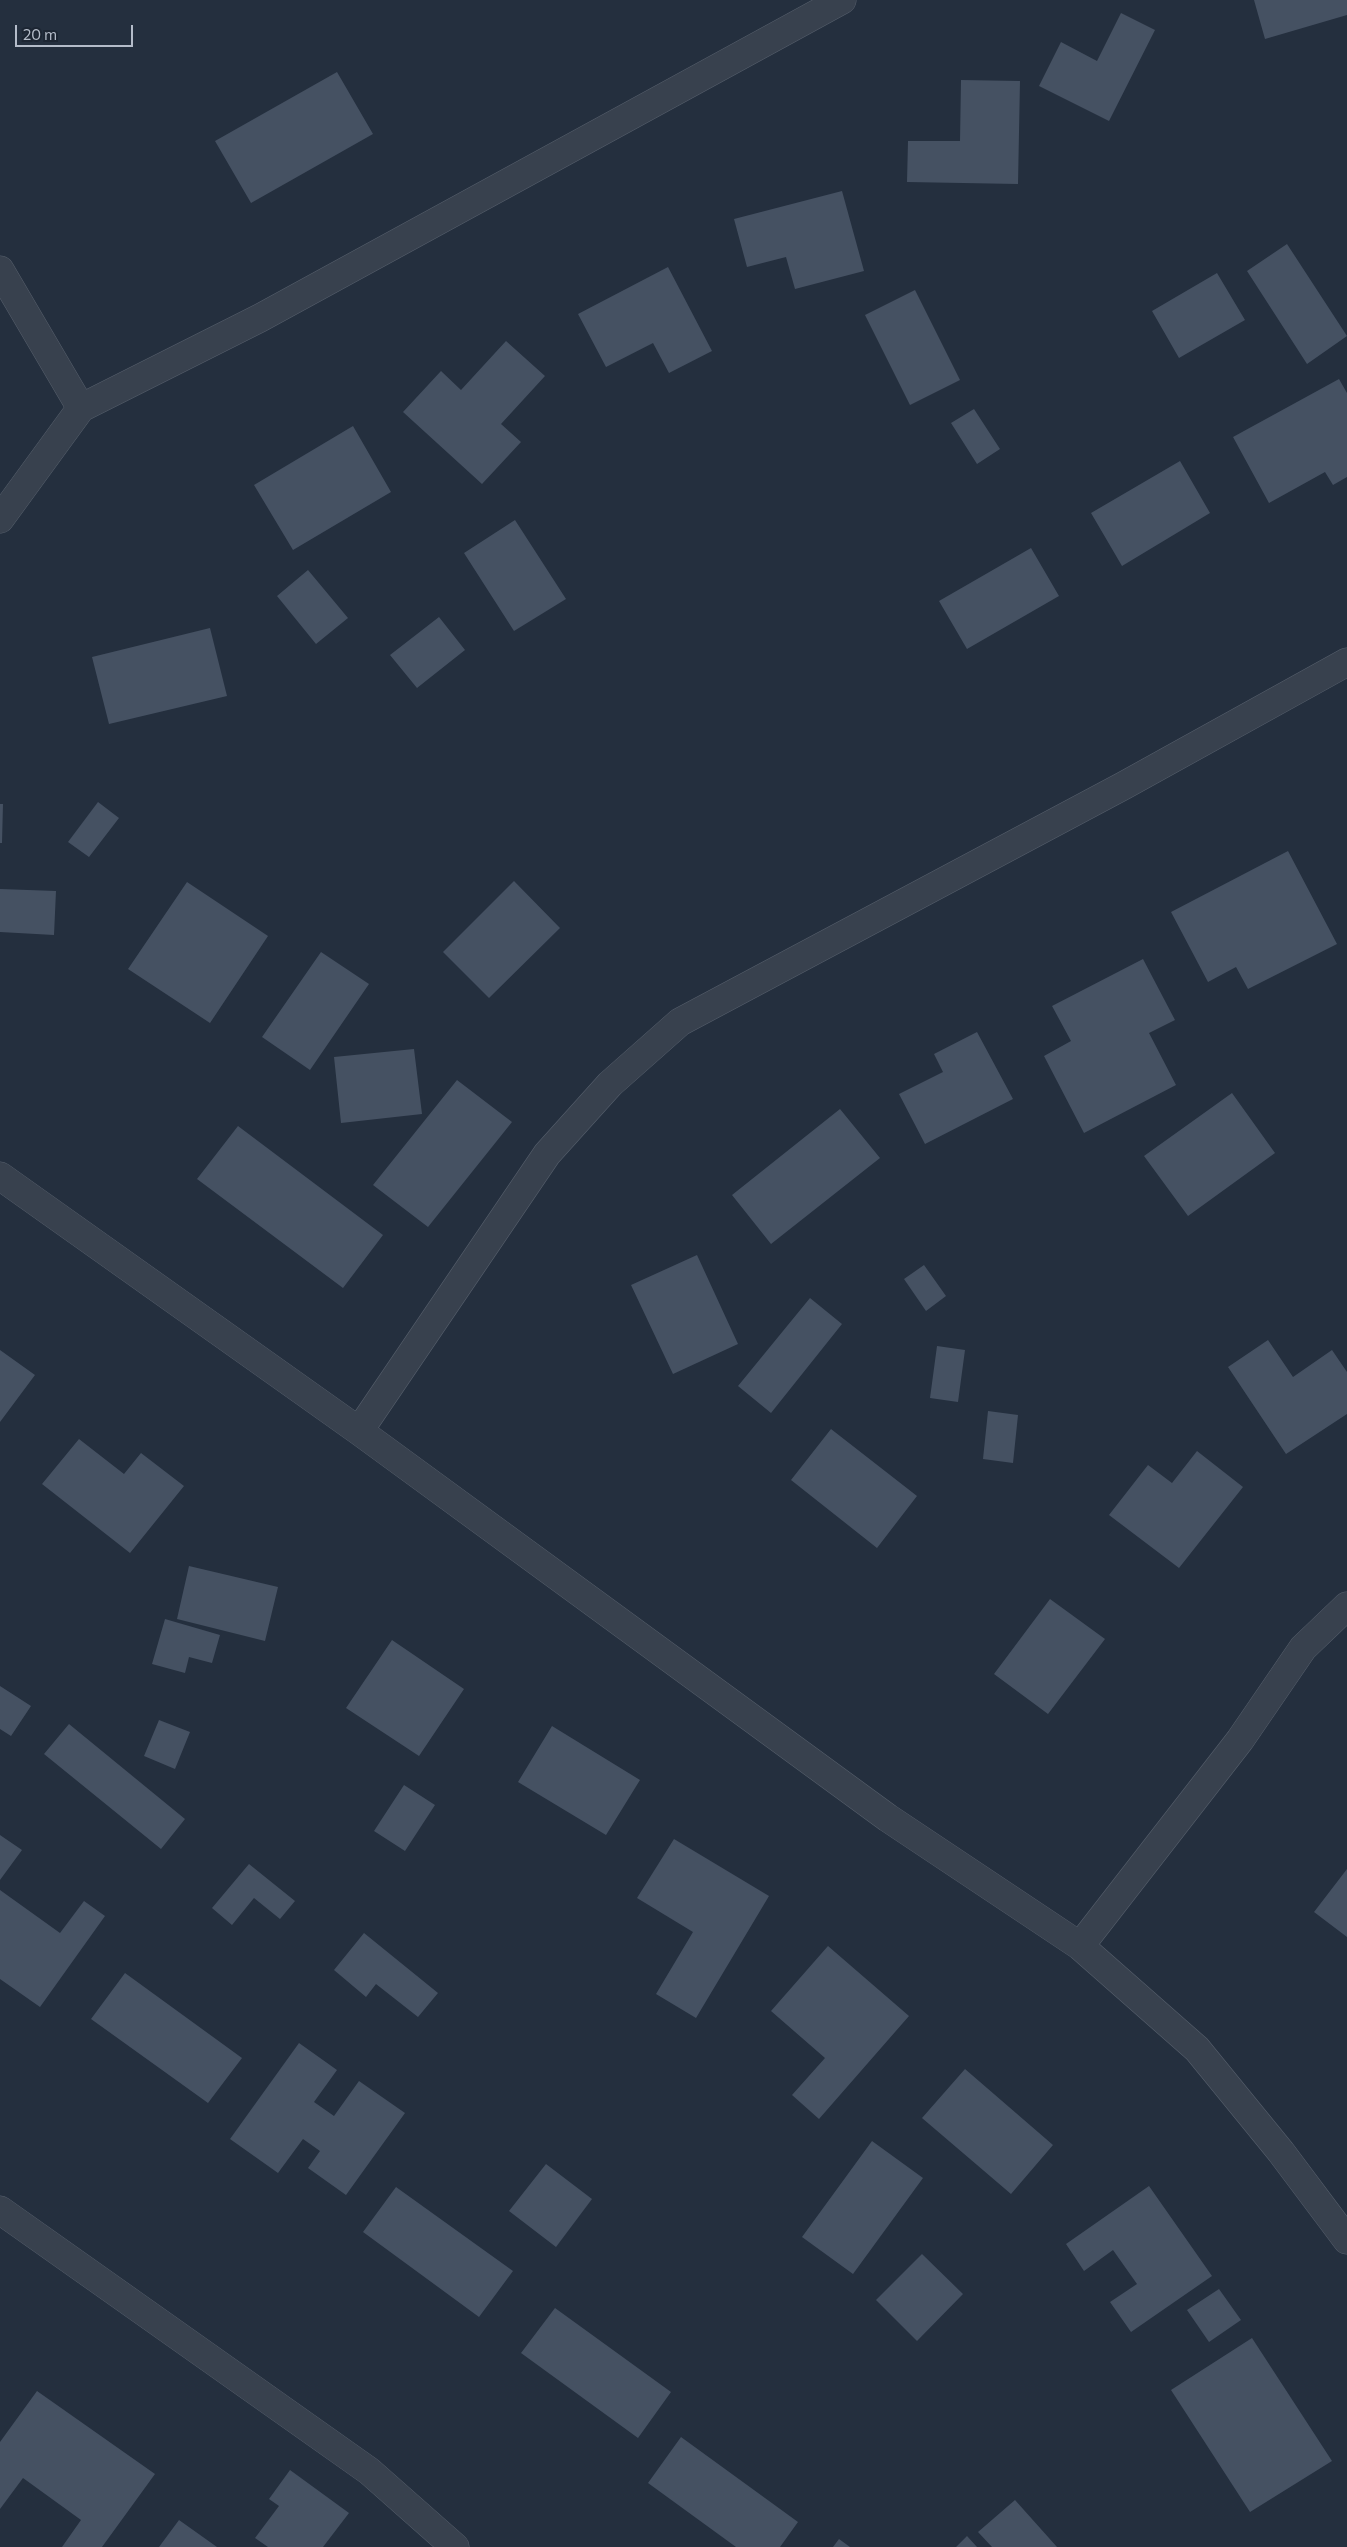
<!DOCTYPE html>
<html>
<head>
<meta charset="utf-8">
<style>
  body { margin:0 }
  #map { position:relative; width:1347px; height:2547px; overflow:hidden; background:#242f3e; font-family:Commissioner,sans-serif }
  canvas { display:block }
  .scale { position:absolute; left:15px; top:25px; width:118px; height:22px; box-sizing:border-box; border:2px solid #b4bcc9; border-top:0; padding-left:6px; font-size:15px; line-height:18px; white-space:nowrap; color:#b4bcc9; -webkit-text-stroke:4px #1d2633; paint-order:stroke }
</style>
</head>
<body>
<div id="map">
<canvas width="1347" height="2547"></canvas>
<div class="scale">20 m</div>
</div>
<script>
const g = document.querySelector('canvas').getContext('2d');
g.lineJoin = 'round';
function paint(path, color) {
  g.fillStyle = color;
  g.fill(path, 'evenodd');
}
function stroke(path, color, width, dash) {
  g.strokeStyle = color;
  g.lineWidth = width;
  g.lineCap = dash ? 'butt' : 'round';
  g.setLineDash(dash || []);
  g.stroke(path);
}
paint(new Path2D(`
  M1254 0H1347V15L1265 39Z
  M1121 13 1155 30 1109 121 1039 86 1061 42 1097 61Z
  M337 72 373 134 251 203 215 141Z
  M961 80 1020 81 1018 184 907 182 908 141H960Z
  M842 191 864 271 795 289 786 257 747 267 734 219Z
  M1287 244 1347 336 1307 364 1247 271Z
  M668 267 712 351 669 373 653 343 606 367 578 314Z
  M1217 273 1245 320 1179 358 1152 311Z
  M915 290 960 380 910 405 865 315Z
  M506 341 545 376 501 424 521 442 482 484 403 412 441 371 461 390Z
  M1339 379 1347 393V477L1333 485 1325 472 1269 503 1233 437Z
  M974 409 1000 449 977 464 951 423Z
  M353 426 391 492 293 550 254 485Z
  M1180 461 1210 513 1122 566 1091 513Z
  M515 520 566 599 514 631 464 553Z
  M1031 548 1059 596 967 649 939 601Z
  M308 570 348 618 316 644 277 596Z
  M439 617 465 650 417 688 390 655Z
  M210 628 227 696 109 724 92 657Z
  M98 802 119 818 89 857 68 842Z
  M0 804H3L2 843H0Z
  M1288 851 1337 944 1248 989 1236 967 1208 982 1171 912Z
  M514 881 560 928 489 998 443 952Z
  M187 882 268 936 210 1023 128 969Z
  M0 889 56 891 54 935 0 932Z
  M321 952 369 984 310 1070 262 1037Z
  M1143 959 1175 1020 1149 1033 1176 1085 1084 1133 1044 1056 1071 1041 1052 1006Z
  M977 1032 1013 1099 925 1144 899 1094 943 1072 934 1054Z
  M414 1049 422 1114 341 1123 334 1057Z
  M457 1080 512 1122 428 1227 373 1185Z
  M1232 1093 1275 1153 1188 1216 1144 1156Z
  M840 1109 880 1158 771 1244 732 1195Z
  M238 1126 383 1235 343 1288 197 1179Z
  M697 1255 738 1344 673 1374 631 1285Z
  M924 1265 946 1296 926 1311 904 1279Z
  M810 1298 842 1324 771 1413 738 1386Z
  M1268 1340 1293 1377 1332 1350 1347 1372V1414L1286 1454 1228 1367Z
  M937 1346 965 1350 958 1402 930 1398Z
  M0 1350 35 1375 0 1422Z
  M988 1411 1018 1415 1013 1463 983 1459Z
  M831 1429 917 1496 877 1548 791 1480Z
  M79 1439 124 1474 141 1453 184 1486 130 1553 42 1484Z
  M1197 1451 1243 1487 1179 1568 1109 1515 1148 1465 1172 1483Z
  M189 1566 278 1587 265 1641 177 1619Z
  M1050 1599 1105 1639 1048 1714 994 1674Z
  M165 1619 220 1635 212 1663 189 1657 185 1673 152 1664Z
  M392 1640 464 1689 419 1756 346 1708Z
  M0 1686 31 1706 11 1736 0 1729Z
  M159 1720 190 1732 175 1769 144 1756Z
  M69 1724 185 1819 161 1849 44 1754Z
  M552 1726 640 1780 606 1835 518 1782Z
  M404 1785 435 1805 405 1851 374 1831Z
  M0 1835 22 1850 0 1880Z
  M674 1839 769 1896 696 2018 656 1994 693 1932 637 1898Z
  M249 1864 295 1901 280 1919 254 1898 232 1925 212 1908Z
  M1347 1869V1937L1314 1912Z
  M0 1890 60 1933 84 1901 105 1916 40 2007 0 1979Z
  M364 1933 438 1993 418 2017 376 1984 366 1997 334 1970Z
  M828 1946 909 2016 819 2119 792 2095 825 2058 771 2011Z
  M125 1973 242 2058 208 2103 91 2019Z
  M299 2043 337 2070 314 2102 334 2116 359 2081 405 2113 346 2195 308 2168 320 2151 303 2139 278 2173 230 2139Z
  M965 2069 1053 2145 1011 2194 922 2118Z
  M872 2141 923 2178 853 2274 802 2237Z
  M546 2164 592 2199 556 2247 509 2211Z
  M1149 2186 1212 2276 1131 2332 1110 2302 1137 2284 1113 2250 1084 2271 1066 2244Z
  M396 2187 513 2271 479 2317 363 2232Z
  M922 2254 963 2294 917 2341 876 2300Z
  M1219 2289 1241 2320 1209 2342 1187 2310Z
  M555 2308 671 2392 638 2438 521 2353Z
  M1252 2338 1332 2461 1250 2512 1171 2390Z
  M37 2391 155 2474 102 2547H62L81 2520 23 2478 0 2509V2442Z
  M681 2437 798 2522 780 2547H736L648 2483Z
  M290 2470 349 2513 323 2547H268L255 2538 279 2506 269 2499Z
  M1015 2500 1057 2547H992L978 2532Z
  M179 2520 217 2547H159Z
  M967 2536 977 2547H956Z
  M839 2539 850 2547H833Z`), '#455162');
const minor = new Path2D(`
  M0 270 81 408
  M0 519 81 408 260 318 842 0
  M0 1176 359 1431 888 1818 1080 1946 1197 2049 1281 2152 1347 2240
  M359 1431 547 1154 610 1084 680 1022 1123 786 1347 662
  M1080 1946 1240 1740 1303 1648 1347 1606
  M0 2210 369 2471 455 2547`);
stroke(minor, '#565f6c', 29);
stroke(minor, '#38414e', 28);
</script>
</body>
</html>
